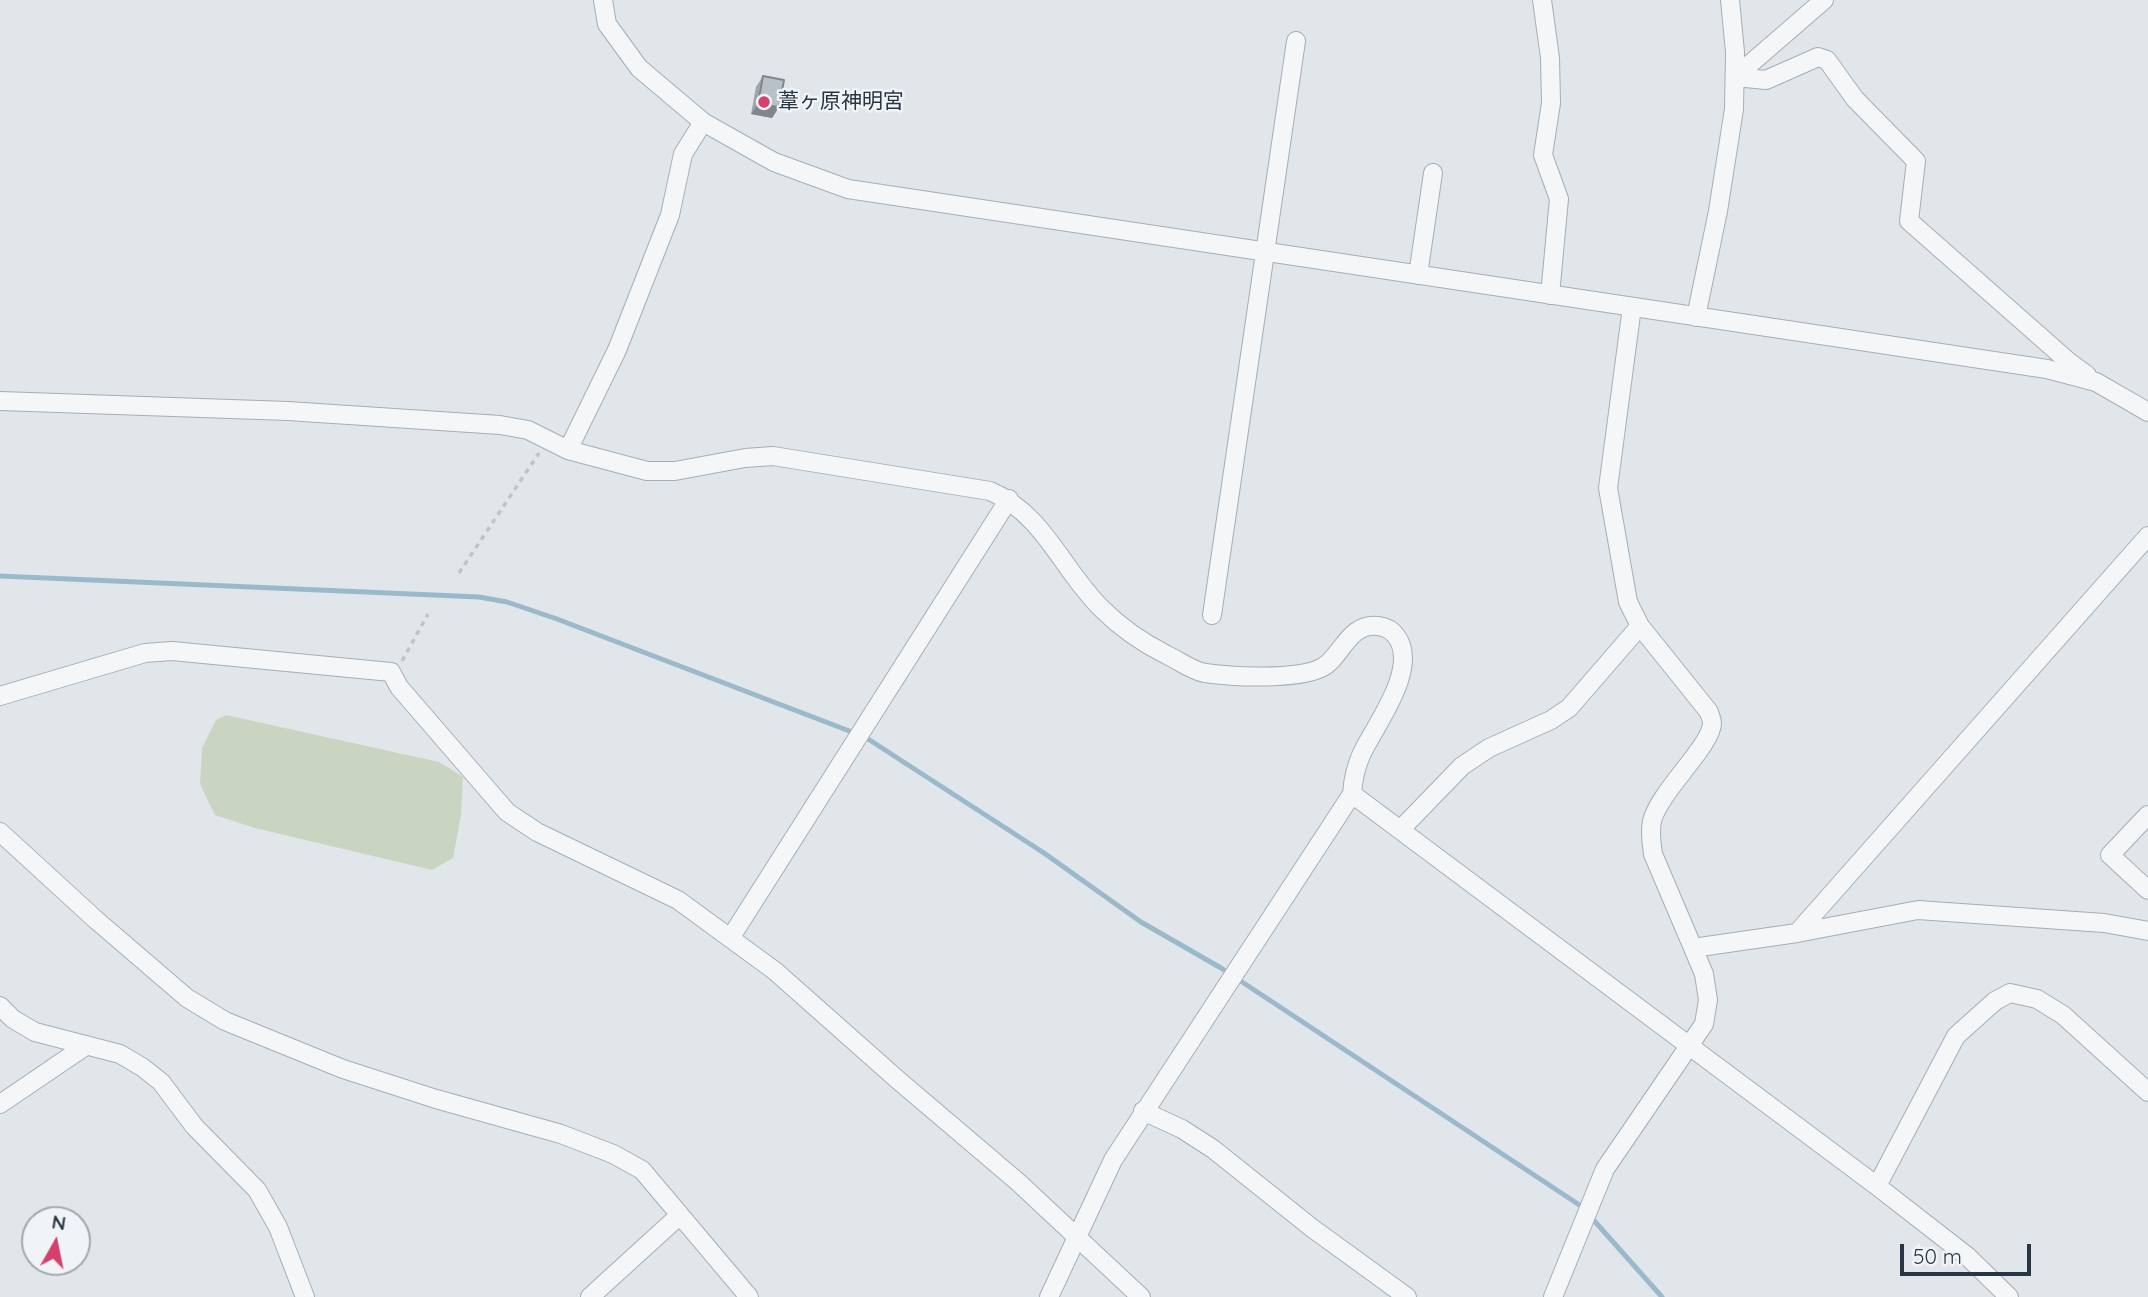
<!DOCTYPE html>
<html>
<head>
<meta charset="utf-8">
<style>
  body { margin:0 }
  #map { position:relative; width:2148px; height:1297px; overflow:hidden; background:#e1e6ea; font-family:Quicksand,sans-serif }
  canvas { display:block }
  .north { position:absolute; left:21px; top:1206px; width:70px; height:70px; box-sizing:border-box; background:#f1f4f7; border:2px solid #a1a8af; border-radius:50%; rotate:9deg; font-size:19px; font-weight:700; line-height:28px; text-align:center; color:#283643 }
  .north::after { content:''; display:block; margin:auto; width:24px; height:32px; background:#d5406c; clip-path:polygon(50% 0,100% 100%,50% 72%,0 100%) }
  .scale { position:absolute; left:1900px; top:1244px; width:131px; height:32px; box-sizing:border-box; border:4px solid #283643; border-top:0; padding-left:9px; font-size:21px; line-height:24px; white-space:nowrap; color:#283643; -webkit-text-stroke:5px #f1f4f7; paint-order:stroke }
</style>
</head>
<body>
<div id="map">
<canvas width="2148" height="1297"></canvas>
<div class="north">N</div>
<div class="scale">50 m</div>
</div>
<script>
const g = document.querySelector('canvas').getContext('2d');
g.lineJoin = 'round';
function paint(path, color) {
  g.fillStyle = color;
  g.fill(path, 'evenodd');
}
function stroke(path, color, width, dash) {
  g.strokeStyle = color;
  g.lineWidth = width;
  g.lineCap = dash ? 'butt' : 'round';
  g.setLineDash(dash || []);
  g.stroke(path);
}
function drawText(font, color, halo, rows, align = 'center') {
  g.font = font + ' Quicksand,"Noto Sans JP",sans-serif';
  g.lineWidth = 5;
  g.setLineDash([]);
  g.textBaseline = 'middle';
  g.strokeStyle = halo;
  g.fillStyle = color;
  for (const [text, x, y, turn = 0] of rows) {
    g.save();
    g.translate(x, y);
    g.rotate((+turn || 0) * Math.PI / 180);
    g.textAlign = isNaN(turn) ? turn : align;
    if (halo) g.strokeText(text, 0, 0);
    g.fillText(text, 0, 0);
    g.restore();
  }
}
paint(new Path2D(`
  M226 715 439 762 463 777 461 815 453 858 432 870 255 828 215 815 200 784 202 748 216 720Z`), '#c9d5c1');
stroke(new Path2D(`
  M0 576 479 597 507 602 557 619 865 737 1044 853 1141 922 1221 968 1584 1208
  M1590 1216 1662 1297`), '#9abacc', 5);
const minor = new Path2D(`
  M603 0 607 24 639 68 703 122 774 162 848 189 2047 369 2096 382 2148 412
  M1542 0 1550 58 1551 103 1543 155 1559 199 1550 295
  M1735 77 1766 80 1818 57 1827 60 1855 99 1916 161 1909 221 2069 362 2087 375
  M1735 77 1824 0
  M1418 275 1433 173
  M1696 317 1718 211 1734 109 1735 52 1730 0
  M0 401 288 411 500 425 528 430 568 450 647 471H675L745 458 773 456 990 491C1044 514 1062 570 1102 609 1121 628 1143 643 1167 655 1178 660 1192 671 1205 673 1233 677 1296 680 1321 668 1342 658 1347 623 1378 626 1385 627 1392 630 1396 636 1420 667 1376 724 1362 753 1356 766 1353 779 1352 794L1113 1160 1049 1297
  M568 450 617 350 670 215 683 154 703 122
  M1212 615 1296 41
  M0 696 145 653 172 651 391 672 399 687 507 812 537 832 678 900 775 971 898 1080 1018 1182 1141 1297
  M1352 794 1877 1186 1967 1256 2009 1297
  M2148 815 2110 855 2148 890
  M1401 829 1462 766 1489 748 1551 720 1569 708 1640 626
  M0 832 95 919 187 998 225 1021 343 1069 436 1099 561 1134 613 1154 642 1170 749 1297
  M1797 933 2148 536
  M731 937 1009 499
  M1693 948 1797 933 1918 910 2104 923 2148 931
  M0 1006 13 1019 35 1032 120 1054 142 1067 161 1082 194 1126 257 1190 278 1227 305 1297
  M0 1104 87 1045
  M1143 1111 1182 1129 1213 1149 1312 1228 1407 1297
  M1877 1186 1956 1036 1995 1001 2010 993 2037 999 2063 1015 2148 1092
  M590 1297 680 1215
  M1553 1297 1605 1169 1704 1024 1708 1000 1704 974 1653 854C1651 842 1650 832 1652 821 1659 792 1712 745 1712 723 1712 719 1710 716 1709 712L1640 626 1628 602 1608 488 1632 307`);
stroke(minor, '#a6aeb5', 20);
stroke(new Path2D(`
  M459 573 539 453
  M402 661 428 614`), '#bfc4c9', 3.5, [5, 5]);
stroke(minor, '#f4f6f8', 18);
paint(new Path2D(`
  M763 76 779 107 772 118 751 114 756 87Z`), '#9ea5ac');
paint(new Path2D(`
  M758 104 779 107 772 118 751 114Z`), '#81868c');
const building = new Path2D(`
  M763 76 784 80 779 107 758 104Z`);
paint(building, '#b8c0c8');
stroke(building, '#81868c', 2);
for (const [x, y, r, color] of [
  [764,102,7,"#d5406c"]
]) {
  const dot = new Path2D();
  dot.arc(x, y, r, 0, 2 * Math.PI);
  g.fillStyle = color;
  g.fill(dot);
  stroke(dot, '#f1f4f7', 2.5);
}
drawText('21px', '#283643', '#f1f4f7', [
  ["葦ヶ原神明宮",778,102]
], 'left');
</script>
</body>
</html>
